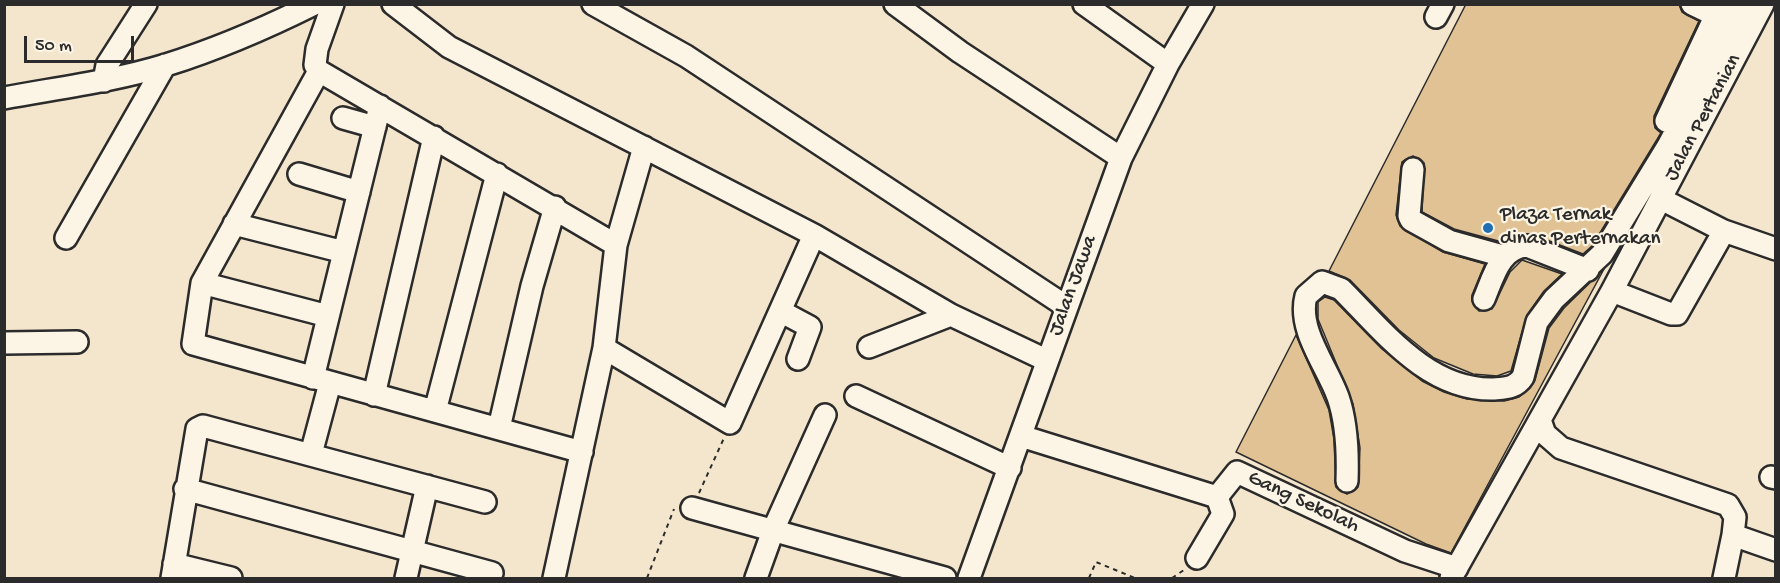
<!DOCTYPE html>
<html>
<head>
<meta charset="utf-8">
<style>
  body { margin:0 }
  #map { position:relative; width:1780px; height:583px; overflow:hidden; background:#f4e6cd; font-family:"Gochi Hand",sans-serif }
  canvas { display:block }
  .frame { position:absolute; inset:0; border:6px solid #2b2b2b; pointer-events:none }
  .scale { position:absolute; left:24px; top:36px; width:110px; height:27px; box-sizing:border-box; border:3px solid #2b2b2b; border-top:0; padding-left:8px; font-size:18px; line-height:21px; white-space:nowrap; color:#2b2b2b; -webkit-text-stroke:4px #fcf5e5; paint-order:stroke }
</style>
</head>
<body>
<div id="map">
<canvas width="1780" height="583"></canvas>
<div class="frame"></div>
<div class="scale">50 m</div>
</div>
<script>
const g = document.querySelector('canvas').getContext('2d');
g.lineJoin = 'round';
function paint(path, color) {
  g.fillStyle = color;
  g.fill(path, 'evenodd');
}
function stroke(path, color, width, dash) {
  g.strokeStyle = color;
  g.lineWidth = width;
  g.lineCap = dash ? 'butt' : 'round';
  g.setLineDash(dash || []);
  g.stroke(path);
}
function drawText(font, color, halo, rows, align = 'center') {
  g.font = font + ' "Gochi Hand",sans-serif';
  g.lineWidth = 4.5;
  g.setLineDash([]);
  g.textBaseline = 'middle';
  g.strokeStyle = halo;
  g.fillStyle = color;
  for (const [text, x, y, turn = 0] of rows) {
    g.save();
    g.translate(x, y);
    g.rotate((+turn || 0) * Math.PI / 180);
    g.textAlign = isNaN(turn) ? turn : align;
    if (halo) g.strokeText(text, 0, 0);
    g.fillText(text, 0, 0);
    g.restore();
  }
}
const building = new Path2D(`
  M1466 4H1679L1682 12 1699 21 1654 116 1655 128 1661 133 1592 246 1583 254 1531 234 1515 235 1502 242 1454 229 1422 212 1424 163 1413 156 1402 162 1396 215 1400 226 1443 252 1485 264 1472 295V301L1479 311 1492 309 1510 272 1522 260 1562 274 1544 291 1527 315 1511 371 1497 376 1473 374 1434 358 1399 330 1350 280 1329 271Z
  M1604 269 1451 553 1426 544 1236 452 1296 335 1329 410 1334 439 1336 487 1347 494 1358 487 1360 448 1353 404 1318 319V302L1325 297 1334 300 1382 349 1422 381 1444 392 1467 399 1504 401 1519 397 1530 388 1535 380 1549 328 1564 308Z`);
paint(building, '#e1c294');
stroke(building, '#2b2b2b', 1.5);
const minor = new Path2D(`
  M333 4 317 49 315 65 319 71 616 245
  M393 4 449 47 814 235 951 315 1046 360
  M593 4 686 56 1067 307
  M895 4 960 52 1121 158
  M1084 4 1168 64
  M1692 4 1715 15
  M1436 17 1443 4
  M319 71 202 283 193 344 582 452
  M104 81 107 65 146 4
  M4 98C58 88 114 81 166 65 217 49 266 28 314 4
  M343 118 375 127
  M1666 121 1721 4
  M1413 169 1409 216 1411 220 1449 241 1503 256
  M299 174 359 192
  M1661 199 1724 231 1776 249
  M234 224 344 252
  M66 238 165 65
  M202 283 328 316
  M1612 291 1671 314H1677L1724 231
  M1484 299C1493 278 1500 247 1527 246L1588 270
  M780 311 810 327 798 359
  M4 343 77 342
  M869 347 951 315
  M604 348 730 423 814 235
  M313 378 380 106
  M374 395 434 137
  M856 396 1010 468
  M435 411 497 174
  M1540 420 1545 434 1561 448 1728 505 1735 517 1733 535 1776 550
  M499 428 532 286 555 207
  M1021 436 1217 497 1237 472 1405 551 1457 568
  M311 454 330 383
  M1771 477 1776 478
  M1347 481C1348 453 1347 423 1338 397 1327 366 1297 330 1306 296L1322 282 1341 289C1383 331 1428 391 1494 389 1506 388 1516 388 1523 377L1537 322 1554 299 1602 254 1668 146 1744 4
  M185 489 492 573
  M692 508 945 578
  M1197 558 1223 514 1217 497
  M174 564 231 578
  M172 578 197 429 203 426 485 502
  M406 578 427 486
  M554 578 604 348 616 245 644 147
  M756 578 774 528 825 415
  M969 578 1121 158 1168 64 1203 4
  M1451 578 1612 291 1763 4
  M1724 578 1733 535`);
stroke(minor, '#2b2b2b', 26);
stroke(new Path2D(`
  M699 493 724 438
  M647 578 674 509
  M1089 578 1096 562 1135 578
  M1172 578 1184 570`), '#2b2b2b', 2, [4.5, 4.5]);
stroke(minor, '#fcf5e5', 21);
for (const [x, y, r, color] of [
  [1488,228,6,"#1f6fb2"]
]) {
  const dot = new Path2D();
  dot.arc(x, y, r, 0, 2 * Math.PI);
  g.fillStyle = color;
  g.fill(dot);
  stroke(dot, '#fcf5e5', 2);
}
drawText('21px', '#2b2b2b', '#fcf5e5', [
  ["Jalan Pertanian",1704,118,-62],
  ["Jalan Jawa",1074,286,-70],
  ["Gang Sekolah",1303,503,25]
]);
drawText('21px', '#2b2b2b', '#fcf5e5', [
  ["Plaza Ternak",1500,216],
  ["dinas Perternakan",1500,240]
], 'left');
</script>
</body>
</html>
